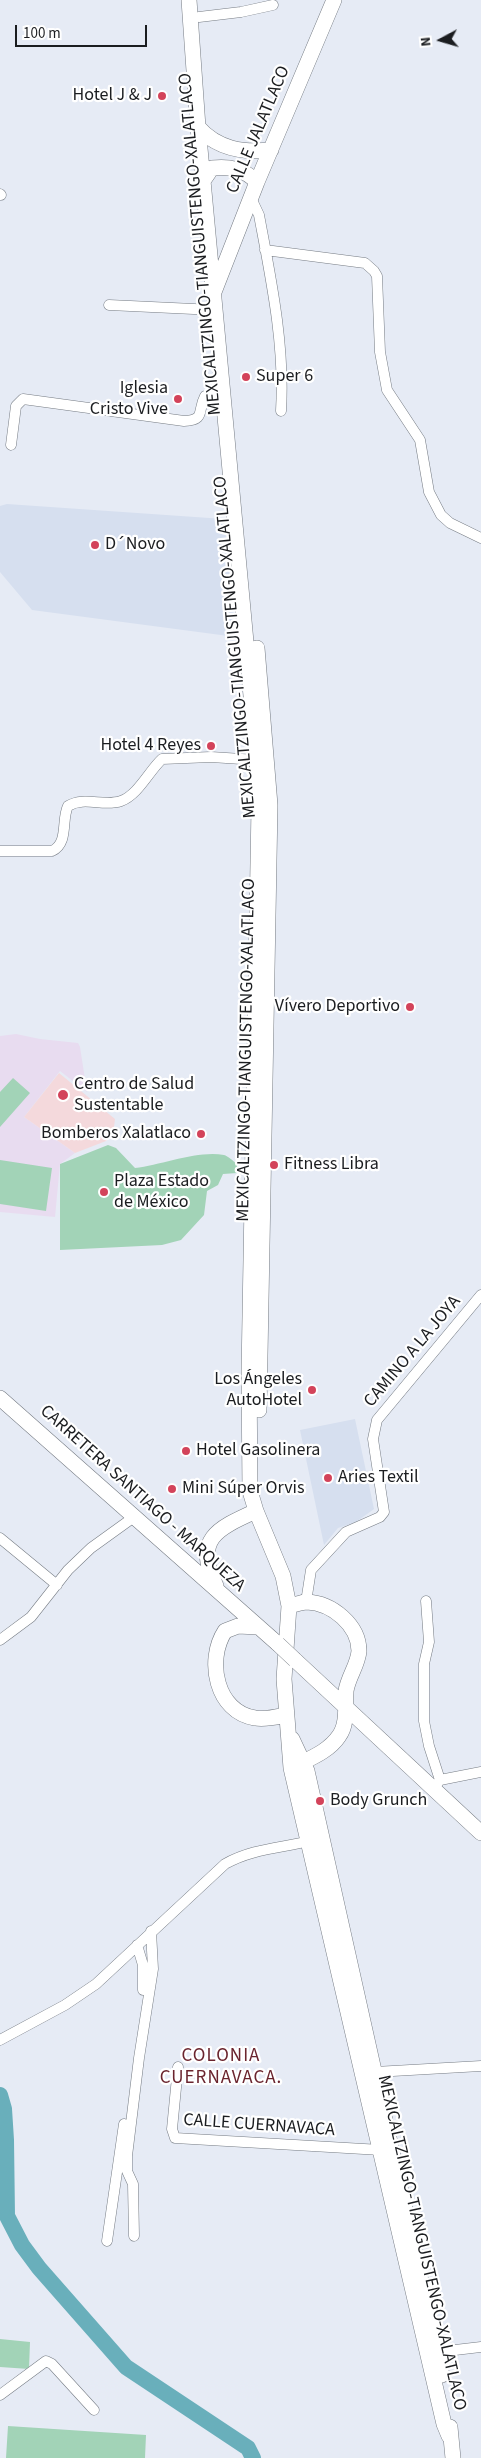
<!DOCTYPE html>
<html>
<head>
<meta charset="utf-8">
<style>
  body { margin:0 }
  #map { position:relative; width:481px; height:2458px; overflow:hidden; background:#e6ebf5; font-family:"Source Sans 3",sans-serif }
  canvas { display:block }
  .north { position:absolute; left:416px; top:15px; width:50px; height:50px; -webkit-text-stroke:4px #fff; paint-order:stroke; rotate:264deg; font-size:14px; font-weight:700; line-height:20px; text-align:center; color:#1b1d20 }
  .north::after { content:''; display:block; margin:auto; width:18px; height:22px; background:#1b1d20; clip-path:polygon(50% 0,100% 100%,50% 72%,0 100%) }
  .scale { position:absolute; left:15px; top:25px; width:132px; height:22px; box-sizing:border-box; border:2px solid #1b1d20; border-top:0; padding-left:6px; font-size:15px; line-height:18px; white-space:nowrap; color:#1b1d20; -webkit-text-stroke:4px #fff; paint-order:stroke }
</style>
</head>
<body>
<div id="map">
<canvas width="481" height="2458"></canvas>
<div class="north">N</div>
<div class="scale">100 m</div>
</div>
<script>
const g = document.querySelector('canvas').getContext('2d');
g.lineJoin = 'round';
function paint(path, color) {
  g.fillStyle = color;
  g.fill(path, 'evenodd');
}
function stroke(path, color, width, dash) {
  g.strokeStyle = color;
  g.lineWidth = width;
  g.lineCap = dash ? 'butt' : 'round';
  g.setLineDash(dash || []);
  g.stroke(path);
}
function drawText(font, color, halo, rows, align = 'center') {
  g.font = font + ' "Source Sans 3",sans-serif';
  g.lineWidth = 4.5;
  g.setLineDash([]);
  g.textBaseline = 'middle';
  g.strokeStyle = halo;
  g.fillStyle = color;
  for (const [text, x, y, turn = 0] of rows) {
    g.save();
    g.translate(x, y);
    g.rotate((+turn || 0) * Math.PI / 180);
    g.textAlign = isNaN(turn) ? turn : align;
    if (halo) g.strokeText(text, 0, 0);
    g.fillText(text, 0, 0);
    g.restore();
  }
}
paint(new Path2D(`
  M7 504 224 519 236 637 32 610 0 572V506Z
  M355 1419 374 1509 356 1522 338 1528 324 1545 300 1430Z`), '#d6dfef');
paint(new Path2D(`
  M16 1034 40 1039 78 1043 80 1047 87 1092 60 1071 24 1117 75 1153 60 1164 55 1217 0 1212V1036Z`), '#e8dcf0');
paint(new Path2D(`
  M59 1073 115 1119 113 1135 106 1141 75 1153 24 1117Z`), '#f4d9dc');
paint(new Path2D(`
  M13 1078 30 1093 0 1127V1092Z
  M108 1145 116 1148 135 1168C162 1165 198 1150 224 1155 228 1156 233 1161 237 1164V1173L223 1174 218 1185 207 1191 204 1215 181 1240 162 1245 60 1250V1164Z
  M0 1160 52 1168 46 1211 0 1204Z
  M0 2339 30 2342 29 2369 0 2367Z
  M8 2426 146 2435 145 2458H6Z`), '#a2d3b7');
stroke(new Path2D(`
  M0 2095 4 2109 6 2140 7 2216 22 2245 39 2268 126 2367 248 2448 253 2458`), '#69afbb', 16);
const minor = new Path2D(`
  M199 17 241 12 273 5
  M0 194 1 195
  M251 198 259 215C271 279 285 345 281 411
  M265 250 365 263 374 271 377 276 380 352 387 390 420 440 429 492 441 515 450 523 481 538
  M109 305 215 310
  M11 445 16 406 23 399 184 421C206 420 197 411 205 396L223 395
  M0 851H52C69 843 61 820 68 806 84 796 104 807 121 801 138 795 149 771 162 759L211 757 257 760
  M0 1538 57 1585
  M426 1601 429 1642 424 1664V1721L429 1746 440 1780
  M306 1602 311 1570 346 1532 380 1517 384 1512 373 1439 377 1420 481 1295
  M0 1640 31 1617 68 1570 91 1548 134 1517
  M437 1784 440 1780 481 1772
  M137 1945 143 1965V1990
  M0 2040 65 2005 96 1984 225 1864C253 1848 283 1848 314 1840
  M178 2067 172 2129 175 2138 381 2150
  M375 2072 481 2066
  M134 2236 133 2184 127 2171V2156L139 2058 153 1969 151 1931
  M107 2241 124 2124
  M438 2352 481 2347
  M0 2395 46 2361 52 2364 94 2410`);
const secondary = new Path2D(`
  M189 0 198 127 257 760 259 807 249 1373 250 1491 256 1511 283 1576 289 1606 284 1679 291 1768 444 2424 449 2436
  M198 127C217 149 243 153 271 150
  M203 181 212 168C230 166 244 169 257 182
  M214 292 257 182 334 0
  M257 648 270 805 259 1410
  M0 1398 278 1644
  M216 1586C194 1539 216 1529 256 1511
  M289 1606C295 1605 301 1602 307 1602 332 1603 359 1625 359 1651 358 1665 348 1677 346 1691 345 1705 348 1724 339 1736 329 1751 311 1758 295 1766
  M258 1627 238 1626 225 1631C206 1660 216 1712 255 1718 265 1720 276 1717 286 1715
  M295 1660 481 1833
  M292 1739 307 1771 442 2375
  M450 2427 453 2458`);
stroke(minor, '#757b83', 11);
stroke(secondary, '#757b83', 16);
stroke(minor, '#fff', 10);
stroke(secondary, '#fff', 15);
const secondaryBridge = new Path2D(`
  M278 1644 295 1660`);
stroke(secondaryBridge, '#757b83', 16, []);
stroke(secondaryBridge, '#fff', 15);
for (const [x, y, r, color] of [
  [162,96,5,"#d3435a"],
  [246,377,5,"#d3435a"],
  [178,399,5,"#d3435a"],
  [95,545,5,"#d3435a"],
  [211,746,5,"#d3435a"],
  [410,1007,5,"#d3435a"],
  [63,1095,6,"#d3435a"],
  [201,1134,5,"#d3435a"],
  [274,1165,5,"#d3435a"],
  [104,1192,5,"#d3435a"],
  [312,1390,5,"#d3435a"],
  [186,1451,5,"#d3435a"],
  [328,1478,5,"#d3435a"],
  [172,1489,5,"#d3435a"],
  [320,1801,5,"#d3435a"]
]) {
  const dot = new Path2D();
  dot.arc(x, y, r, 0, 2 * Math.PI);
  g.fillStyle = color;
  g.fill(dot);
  stroke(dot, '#fff', 2);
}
drawText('18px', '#1b1d20', '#fff', [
  ["Hotel J & J",152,96,"right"],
  ["Super 6",256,377],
  ["Iglesia",168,389,"right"],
  ["Cristo Vive",168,410,"right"],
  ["D´Novo",105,545],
  ["Hotel 4 Reyes",201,746,"right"],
  ["Vívero Deportivo",400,1007,"right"],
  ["Centro de Salud",74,1085],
  ["Sustentable",74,1106],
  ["Bomberos Xalatlaco",191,1134,"right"],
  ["Fitness Libra",284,1165],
  ["Plaza Estado",114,1182],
  ["de México",114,1203],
  ["Los Ángeles",302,1380,"right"],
  ["AutoHotel",302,1401,"right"],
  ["Hotel Gasolinera",196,1451],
  ["Aries Textil",338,1478],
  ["Mini Súper Orvis",182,1489],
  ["Body Grunch",330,1801]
], 'left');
drawText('18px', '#1b1d20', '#fff', [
  ["CALLE JALATLACO",259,130,-67],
  ["MEXICALTZINGO-TIANGUISTENGO-XALATLACO",201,244,-95],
  ["MEXICALTZINGO-TIANGUISTENGO-XALATLACO",236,647,-95],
  ["MEXICALTZINGO-TIANGUISTENGO-XALATLACO",247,1050,-89],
  ["CAMINO A LA JOYA",413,1352,-50],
  ["CARRETERA SANTIAGO - MARQUEZA",142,1499,42],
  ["CALLE CUERNAVACA",259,2126,4],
  ["MEXICALTZINGO-TIANGUISTENGO-XALATLACO",421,2243,77]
]);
g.letterSpacing = '1px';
drawText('19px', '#6a242e', '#fff', [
  ["COLONIA",221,2057],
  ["CUERNAVACA.",221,2079]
]);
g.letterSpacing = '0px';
</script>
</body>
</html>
